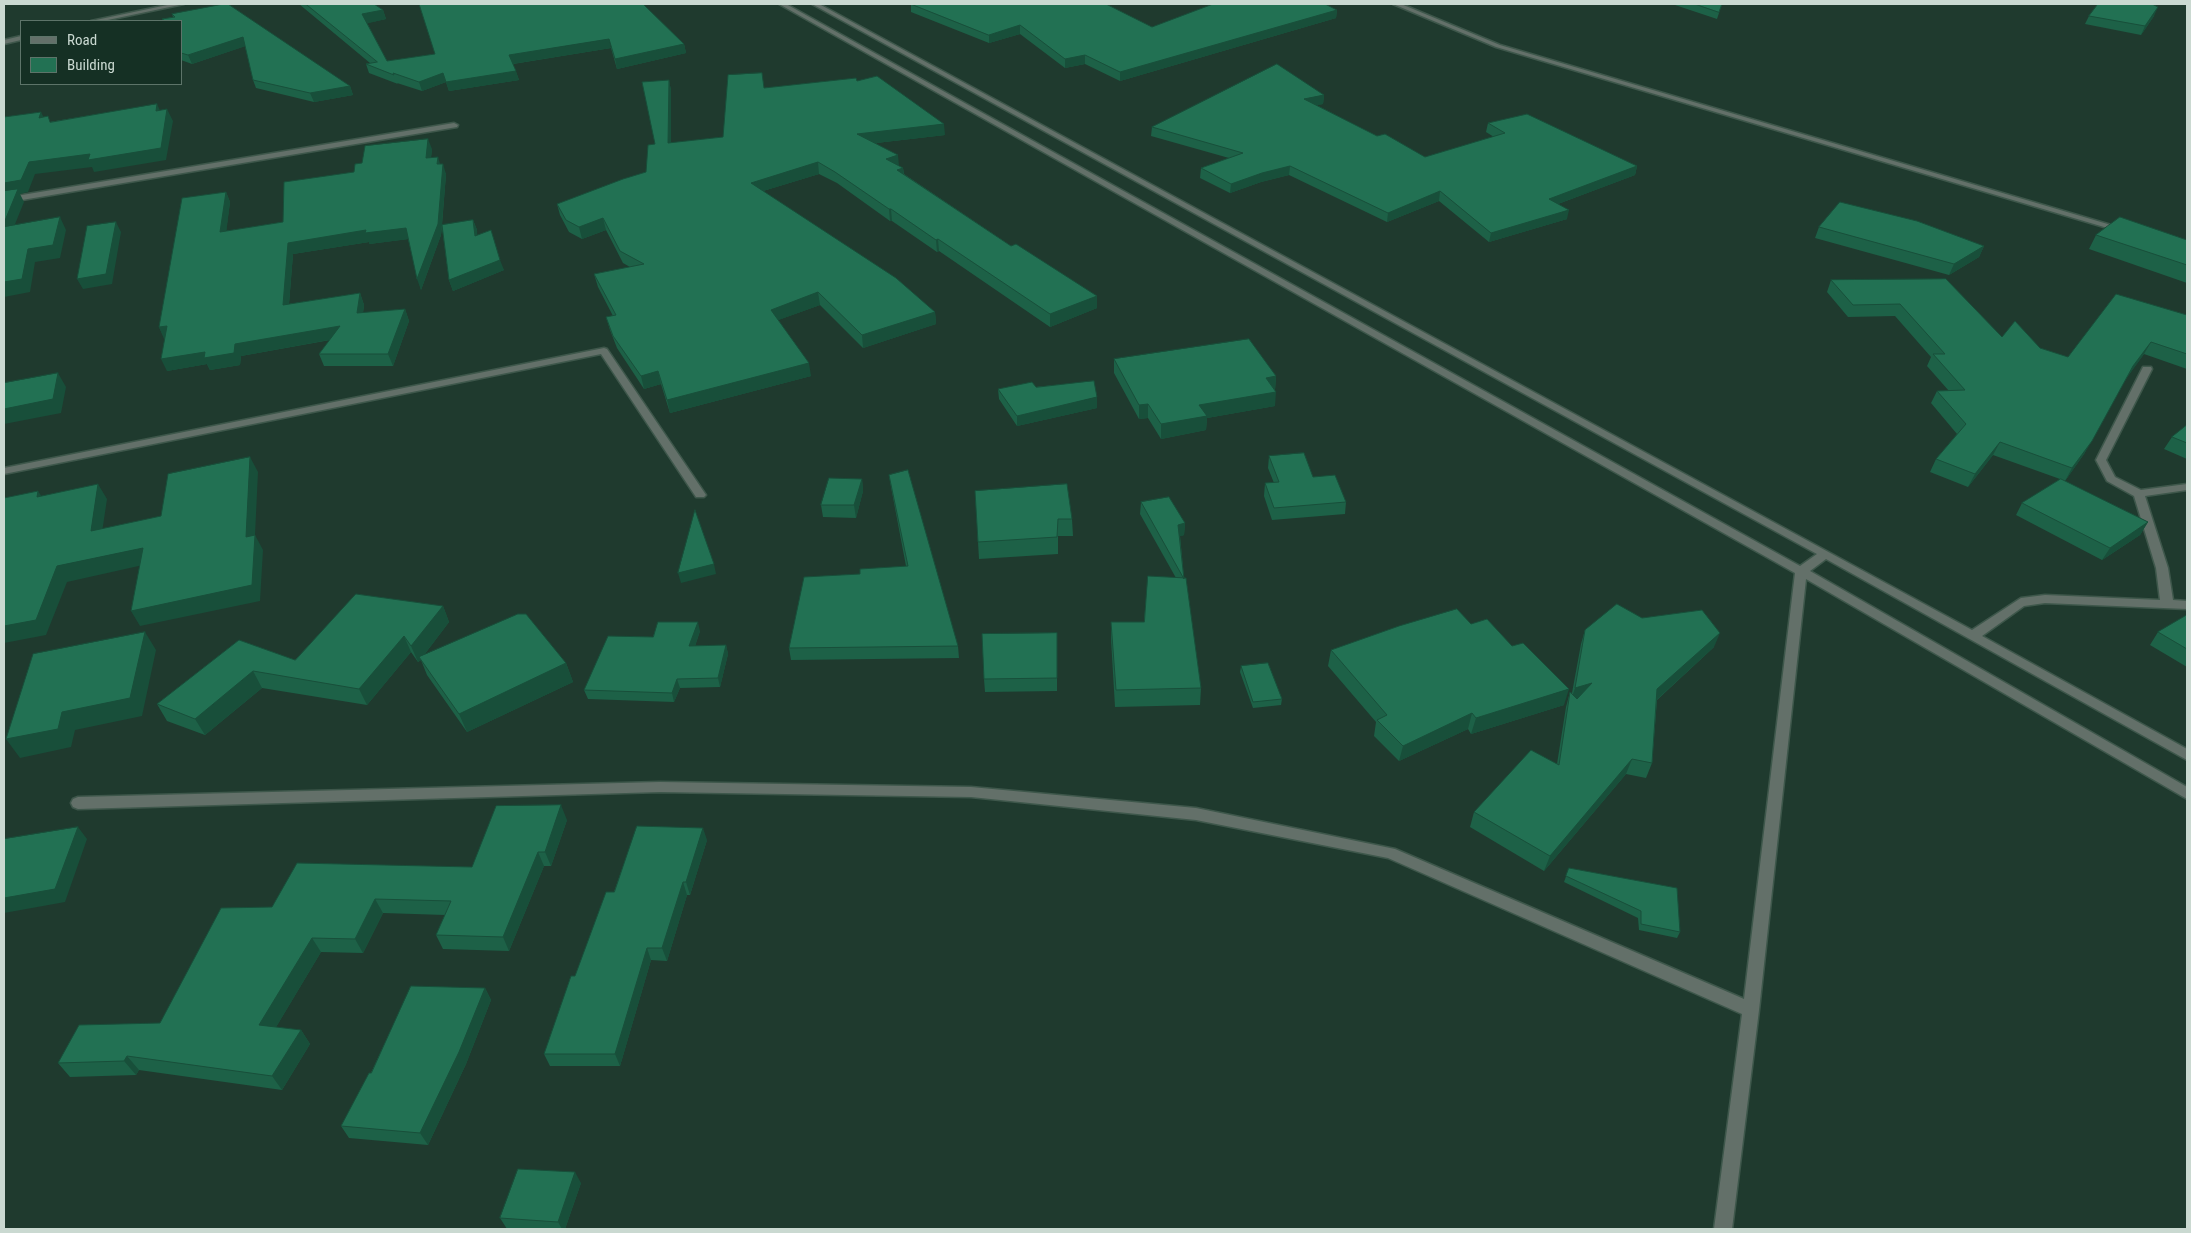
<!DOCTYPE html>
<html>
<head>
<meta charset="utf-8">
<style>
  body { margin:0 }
  #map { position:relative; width:2191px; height:1233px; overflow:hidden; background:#1f3a2e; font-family:"Roboto Condensed",sans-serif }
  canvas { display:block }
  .frame { position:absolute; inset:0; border:5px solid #cad9d1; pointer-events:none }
  .legend { position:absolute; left:20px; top:20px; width:162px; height:65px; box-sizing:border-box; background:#153024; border:1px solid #5d7469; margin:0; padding:6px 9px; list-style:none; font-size:15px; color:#cad9d1 }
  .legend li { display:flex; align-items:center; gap:10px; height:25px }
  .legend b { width:25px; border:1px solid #5d7469 }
</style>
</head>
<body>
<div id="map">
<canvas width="2191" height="1233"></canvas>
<div class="frame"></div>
<ul class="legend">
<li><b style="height:6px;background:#637069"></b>Road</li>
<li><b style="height:14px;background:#227153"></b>Building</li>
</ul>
</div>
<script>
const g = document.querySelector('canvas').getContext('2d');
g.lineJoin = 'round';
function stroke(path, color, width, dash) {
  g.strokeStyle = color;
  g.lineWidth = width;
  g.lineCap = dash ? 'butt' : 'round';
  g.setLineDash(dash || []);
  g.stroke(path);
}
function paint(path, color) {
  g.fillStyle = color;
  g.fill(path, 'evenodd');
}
const minor = new Path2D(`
  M172 4H184L103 21H91Z
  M779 4H786L1800 566 1817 554 812 4H819L1972 630 2021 598 2045 595 2160 600 2156 568 2134 496 2107 481 2096 460 2142 369 2143 367H2151L2152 369 2106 460 2115 477 2141 490 2187 484V490L2145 496 2168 568 2173 600 2187 601V609L2045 603 2024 606 1982 636 2187 749V760L1826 559 1810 571 2187 787V799L1806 579 1759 1010 1732 1229H1714L1742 1014 1388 858 1196 820 971 797 660 792 78 809 73 807 71 803 73 799 78 797 660 782 971 787 1196 808 1395 849 1744 999 1795 573Z
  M1393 4H1401L1500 45 2128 230 2121 232 1496 47Z
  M21 36V40L4 44V40Z
  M454 123 458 125 457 127 4 203V198Z
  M604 348 607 349 706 495 704 497H696L601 354 4 474V468Z`);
stroke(minor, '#3e574b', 3);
paint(minor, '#637069');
paint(new Path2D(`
  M299 4H374L383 10 386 19 367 23 387 61 435 54 684 44 686 53 617 69 611 48 513 64 519 80 449 91 446 82 422 91 397 83 398 84 369 73 366 64 370 63Z
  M911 4 1152 27 1337 10 1336 18 1120 81 1085 64 1065 68 1020 34 989 43 911 12Z
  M1672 4H1722L1717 19Z
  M172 14 350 86 353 95 314 102 256 88 253 80 245 46 192 64 181 60V21H163L162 19 173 17Z
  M2089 16H2154L2141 35 2085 24Z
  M669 80 671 91V143L723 137 764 88 857 81 945 135 876 143 899 166 903 168 904 174 1011 246 1097 296V308L1050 327 939 251 937 252 892 221H890L837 183 819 174 763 191 935 312 936 324 863 348 820 305 778 320 811 376 670 413 661 384 644 389 617 348 610 330 606 317 613 316 598 287 594 274 630 267 623 263 606 230 582 239 569 232 560 215 557 204 646 172 655 144Z
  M1324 95 1323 104 1316 105 1377 136 1425 157 1494 137 1486 132 1488 123 1637 166 1635 175 1558 204 1567 219 1489 242 1439 201 1387 222 1289 175 1261 182 1230 193 1200 178 1201 168 1229 158 1151 136 1152 127Z
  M432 149 431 157 440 164 446 174 442 225 473 220 477 230V235L504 270 453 291 449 280 442 227 441 235 421 290 408 239 369 244V242L293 254 289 304 360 293 364 305 363 313 405 309 409 321 393 366H324L319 354 330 340 241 356 240 365 210 370 207 364 167 371 165 339 159 327 226 192 230 202 226 231 283 222 354 172 362 163Z
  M1819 227 1984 246 1979 257 1949 275 1815 238Z
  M2096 235 2187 240V283L2089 249Z
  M1831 280 2002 337 2068 357 2187 315V369L2144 354 2127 377 2084 454 2065 481 2148 522 2140 535 2102 560 2016 515 2022 503 2060 479 1993 455 1968 487 1930 472 1936 459 1957 434 1931 403 1937 391H1949L1927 366 1931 357 1895 316 1848 317 1827 292Z
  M1114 359 1276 376 1275 390V406L1207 418 1206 430 1161 439 1148 418 1139 419 1114 373Z
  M1036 387 1097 408 1017 426 999 399 998 389Z
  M2187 425V459L2164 449 2172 437Z
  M1269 456 1313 477 1346 502 1345 514 1272 520 1264 496 1265 483H1274L1268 468Z
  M889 475 958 646 959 658 791 660 789 648 860 574 906 566 891 487Z
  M862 479 863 491 856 518 823 517 821 505Z
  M975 491 1072 519 1073 536H1058V554L979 559Z
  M1141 502 1185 523 1184 535 1180 536 1184 578 1201 688 1200 705 1115 707 1111 639V622H1144L1176 578 1140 514Z
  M443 606 449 622 424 655 566 663 573 682 467 732 427 675 421 660 418 662 411 652 367 705 262 688 205 735 167 721 157 704 239 640 295 660Z
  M2187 615V667L2150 645 2158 632Z
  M1642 618 1714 647 1657 700 1652 763 1646 778 1626 774 1544 871 1470 827 1474 812 1557 764 1566 707 1570 692 1572 693 1581 644 1585 630Z
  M1471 624 1564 705 1471 734 1468 729 1399 761 1374 736 1376 722 1328 666 1331 650Z
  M700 631 695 646 726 645 728 654 720 687 680 688 674 702 588 699 584 690 653 637Z
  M1057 646V691L985 692 984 679Z
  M1241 666 1282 699 1281 705 1253 708 1240 672Z
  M567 820 551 866H544L509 951 443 949 436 935 445 915 383 913 363 953 321 952 276 1027 301 1030 310 1044 282 1090 139 1070 136 1075 70 1077 58 1063 160 1023 272 907 472 867Z
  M707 840 690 895H687L667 961 651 960 620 1066H550L544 1054 575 976 614 892Z
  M1569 868 1680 932 1677 938 1639 930 1638 918 1564 882Z
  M485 988 491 1000 466 1064 428 1145 349 1138 341 1126 371 1073Z
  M581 1183 565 1229H507L500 1218Z`), '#1d6147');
paint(new Path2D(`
  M2158 7 2154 16 2141 35 2145 26Z
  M383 10 386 19 365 24 362 14Z
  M1337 10 1336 18 1120 81V72Z
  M1020 25V34L989 43V35Z
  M243 37 246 46 192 64 188 55Z
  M609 39 611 48 512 64 509 55Z
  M684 44 686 53 617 69 615 59Z
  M1085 55V64L1065 68V59Z
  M516 71 519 80 449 91 446 82Z
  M443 73 446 82 422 91 419 82Z
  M669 80 671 91V154L668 143Z
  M350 86 353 95 314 102 310 93Z
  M1324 95 1323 104 1303 108 1304 99Z
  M157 104 162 115 156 111Z
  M167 109 173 121 166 160 94 172 92 167 35 174 28 192 20 194 24 202 9 239 4 229V183L29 162Z
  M41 112 47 124 39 118Z
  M944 124 945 135 859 145 857 134Z
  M428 139 432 149 430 168 426 158Z
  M898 155 899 166 886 159Z
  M438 157 441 167 437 164Z
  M818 162 819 174 753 194 751 183Z
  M443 164 446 174 441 235 421 290 417 279Z
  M1290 166 1289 175 1261 182 1230 193 1231 184 1262 173Z
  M1637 166 1635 175 1547 208 1549 199Z
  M903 168 904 179 897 170Z
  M1440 191 1439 201 1387 222 1388 213Z
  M226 192 230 202 225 243 220 232Z
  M889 209H891L892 221H890Z
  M1569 210 1567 219 1489 242 1491 233Z
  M60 217 66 230 60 258 35 262 30 292 4 297V282L28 249Z
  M603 218 606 230 582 239 579 227Z
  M473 220 477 230 478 247 475 236Z
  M116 222 121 232 112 284 83 289 77 279Z
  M406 228 409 239 369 244V242L293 254 288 316 283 305 288 243 366 230Z
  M938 239 939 251 937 252 936 240Z
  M1984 246 1979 257 1949 275 1954 264Z
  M500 260 504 270 453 291 449 280Z
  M818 292 820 305 773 322 771 310Z
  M360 293 364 305 361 325 357 313Z
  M1097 296V308L1050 327V314Z
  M405 309 409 321 393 366 388 354Z
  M935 312 936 324 863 348 862 335Z
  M167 326 173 338 164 339 159 327Z
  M340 326 345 337 241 356 240 365 210 370 207 364 167 371 161 359 235 344Z
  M2151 342 2144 354 2126 379 2133 366Z
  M809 363 811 376 670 413 667 400Z
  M658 371 661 384 644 389 641 376Z
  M58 373 66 387 61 413 4 424V409Z
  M1276 376 1275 390 1266 378Z
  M1276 392 1275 406 1207 418 1206 430 1161 439V424L1199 405Z
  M1097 397V408L1017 426V416Z
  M1148 404V418L1139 419V405Z
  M2092 441 2084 454 2065 481 2072 468Z
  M2000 442 1993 455 1968 487 1975 474Z
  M250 457 258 472 255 535 263 550 260 601 140 626 131 611 246 537Z
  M862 479 863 491 856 518 854 505Z
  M98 484 107 499 100 546 91 531Z
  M38 491 48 506 37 497Z
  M2148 522 2140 535 2102 560 2110 548Z
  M1185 523 1184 535 1178 537V525Z
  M143 548 152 563 67 582 46 635 4 643V626L57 566Z
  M714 564 716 574 681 583 678 573Z
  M443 606 449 622 421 659 419 657 421 660 418 662 411 646Z
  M698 622 700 631 692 655 689 646Z
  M145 632 156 650 142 716 75 730 71 747 20 758 6 739Z
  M1720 633 1714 647 1652 704 1657 689Z
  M404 636 411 652 367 705 359 689Z
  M726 645 728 654 720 687 718 678Z
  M566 663 573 682 467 732 459 714Z
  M253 671 262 688 205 735 195 719Z
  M677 679 680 688 674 702 672 693Z
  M1592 683 1587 698 1570 703 1575 688Z
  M1569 689 1564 705 1471 734 1476 718Z
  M1472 713 1468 729 1399 761 1403 746Z
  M1632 759 1626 774 1544 871 1550 856Z
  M561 805 567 820 551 866 545 852Z
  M78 827 87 839 65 902 4 913V898Z
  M703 828 707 840 690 895 686 882Z
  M538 852 544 866 509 951 503 937Z
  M683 882 687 895 667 961 662 948Z
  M375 899 383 913 363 953 355 939Z
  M312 938 321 952 269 1039 259 1025Z
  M647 948 651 960 620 1066 615 1054Z
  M485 988 491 1000 466 1064 428 1145 420 1133Z
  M301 1030 310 1044 282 1090 272 1076Z
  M127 1056 139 1070 136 1075 124 1061Z
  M575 1172 581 1183 565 1229H562L558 1222Z`), '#184f3a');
const building = new Path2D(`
  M224 4H228L350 86 310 93 253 80 243 37 188 55 181 53V21H165L162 19 175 17 172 14Z
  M306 4H374L383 10 362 14 387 61 435 54 419 4H643L684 44 615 59 609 39 509 55 516 71 446 82 443 73 419 82 393 73 394 75 366 64 377 62Z
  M911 4H1106L1152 27 1213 4H1325L1337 10 1120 72 1085 55 1065 59 1020 25 989 35Z
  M1695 4H1722L1719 12Z
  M2098 4H2152L2158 7 2145 26 2089 16Z
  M1277 64 1324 95 1304 99 1377 136 1385 134 1425 157 1505 133 1488 123 1527 114 1637 166 1549 199 1569 210 1491 233 1440 191 1388 213 1290 166 1262 173 1231 184 1201 168 1243 153 1152 127Z
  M762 73 764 88 856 78 857 81 877 76 944 124 857 134 898 155 886 159 903 168 897 170 1011 246 1016 244 1097 296 1050 314 938 239 936 240 891 209H889L835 172 818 162 751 183 896 278 935 312 862 335 818 292 771 310 809 363 667 400 658 371 641 376 613 336 606 317 616 315 594 274 644 264 620 251 603 218 579 227 566 220 557 204 623 179 646 172 648 145 655 144 642 82 669 80 668 143 723 137 728 75Z
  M157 104 156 111 167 109 161 148 88 160 90 154 29 162 21 180 4 183V117L41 112 39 118 48 116 50 122Z
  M428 139 426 158 438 157 437 164H443L438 224 417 279 406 228 365 233 366 230 288 243 283 305 360 293 357 313 405 309 388 354H319L340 326 235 344 234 353 204 358 205 352 161 359 167 326 159 327 182 198 226 192 220 232 283 222 284 182 354 172 355 164 362 163 365 146Z
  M18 189 4 223V191Z
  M1840 202 1917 221 1984 246 1954 264 1819 227Z
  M60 217 53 245 28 249 22 279 4 282V227Z
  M2120 217 2187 240V265L2096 235Z
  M473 220 475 236 491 230 500 260 449 280 442 225Z
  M116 222 106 274 77 279 87 226Z
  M1946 279 2002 337 2015 321 2040 348 2068 357 2116 294 2187 315V354L2151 342 2133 366 2092 441 2072 468 2000 442 1975 474 1936 459 1966 424 1937 391 1965 390 1933 354H1945L1900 304 1853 305 1831 280Z
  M1249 339 1276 376 1266 378 1276 392 1199 405 1207 416 1161 424 1148 404 1139 405 1114 359Z
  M58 373 53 399 4 409V383Z
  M1094 381 1097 397 1017 416 998 389 1032 382 1036 387Z
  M2187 425V443L2172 437Z
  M1304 453 1313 477 1335 475 1346 502 1274 508 1265 483 1279 482 1269 456Z
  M250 457 246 537 255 535 252 585 131 611 143 548 57 566 36 620 4 626V498L38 491 37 497 98 484 91 531 161 516 168 474Z
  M908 470 958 646 789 648 804 577 860 574V569L908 566 889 475Z
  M829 478 862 479 854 505H821Z
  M2061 479 2148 522 2110 548 2022 503Z
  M1067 484 1072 519H1058L1057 537 978 542 975 491Z
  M1169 497 1185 523 1178 525 1184 579 1141 502Z
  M695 510 714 564 678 573Z
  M1148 576 1186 578 1201 688 1116 690 1111 622H1144Z
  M356 594 443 606 411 646 404 636 359 689 253 671 195 719 157 704 239 640 295 660Z
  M1617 604 1642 618 1702 610 1720 633 1657 689 1652 763 1632 759 1550 856 1474 812 1531 750 1559 765 1570 692 1577 699 1592 683 1575 688 1585 630Z
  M1457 609 1471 624 1487 619 1512 646 1523 643 1569 689 1476 718 1472 713 1403 746 1377 720 1387 715 1331 650 1399 626Z
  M518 614H526L566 663 459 714 419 657Z
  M2187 615V649L2158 632Z
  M658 622H698L689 646 726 645 718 678 677 679 672 693 584 690 608 636 653 637Z
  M145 632 130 698 62 712 58 729 6 739 33 654Z
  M1057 633V678L984 679 982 634Z
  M1268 663 1282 699 1253 702 1241 666Z
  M561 805 545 852H538L503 937 436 935 451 901 375 899 355 939 312 938 259 1025 301 1030 272 1076 127 1056 124 1061 58 1063 79 1025 160 1023 221 908 272 907 297 863 472 867 496 806Z
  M637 826 703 828 686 882H683L662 948H647L615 1054H544L571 976H575L606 892H614Z
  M78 827 55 889 4 898V839Z
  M1569 868 1677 888 1680 932 1641 924V911L1566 876Z
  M411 986 485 988 459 1052 420 1133 341 1126 369 1073H371Z
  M518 1169 575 1172 558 1222 500 1218Z`);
paint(building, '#227153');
stroke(building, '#184f3a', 1);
</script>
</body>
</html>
